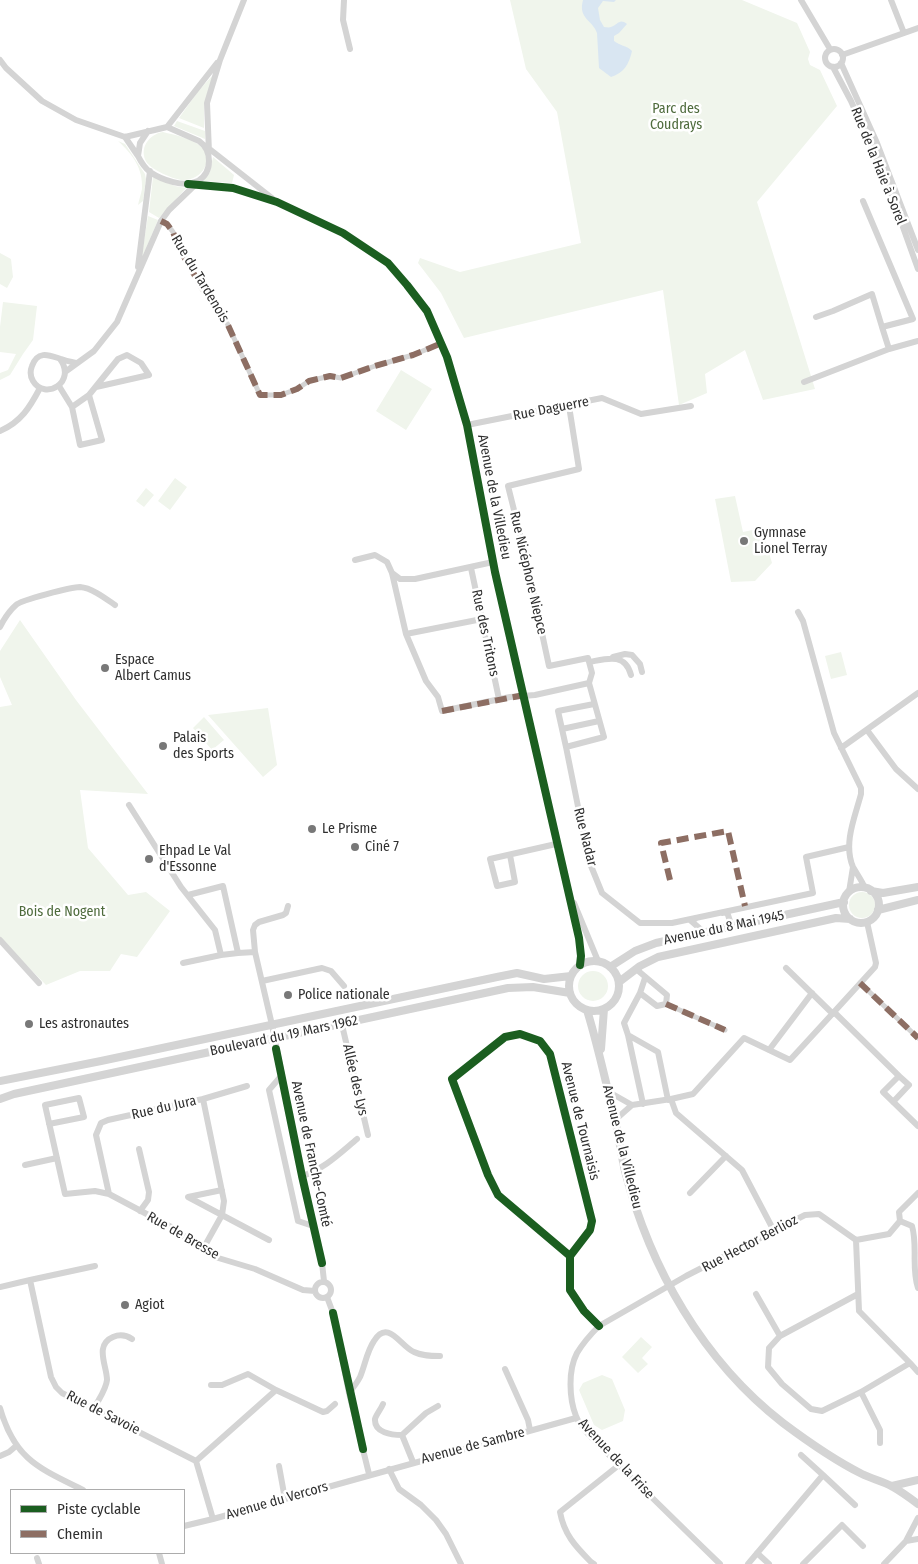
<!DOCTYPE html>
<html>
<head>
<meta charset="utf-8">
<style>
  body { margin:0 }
  #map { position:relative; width:918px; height:1564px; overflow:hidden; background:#fff; font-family:"Fira Sans Condensed",sans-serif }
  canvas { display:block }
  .legend { position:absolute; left:10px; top:1489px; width:175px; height:65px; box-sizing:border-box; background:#fff; border:1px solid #acacac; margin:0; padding:6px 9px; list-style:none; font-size:15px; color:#2f2f2f }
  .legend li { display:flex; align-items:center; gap:10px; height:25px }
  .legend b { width:25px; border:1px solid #acacac }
</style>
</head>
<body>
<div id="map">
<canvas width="918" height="1564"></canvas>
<ul class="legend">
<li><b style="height:6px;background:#1b5e20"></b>Piste cyclable</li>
<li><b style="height:6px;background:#8d6e63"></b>Chemin</li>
</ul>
</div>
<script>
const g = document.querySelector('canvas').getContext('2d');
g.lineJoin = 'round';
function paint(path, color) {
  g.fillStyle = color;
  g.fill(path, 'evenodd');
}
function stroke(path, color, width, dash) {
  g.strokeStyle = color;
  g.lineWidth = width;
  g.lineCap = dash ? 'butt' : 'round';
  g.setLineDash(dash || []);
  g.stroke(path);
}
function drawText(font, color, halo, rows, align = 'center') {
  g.font = font + ' "Fira Sans Condensed",sans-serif';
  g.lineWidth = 5;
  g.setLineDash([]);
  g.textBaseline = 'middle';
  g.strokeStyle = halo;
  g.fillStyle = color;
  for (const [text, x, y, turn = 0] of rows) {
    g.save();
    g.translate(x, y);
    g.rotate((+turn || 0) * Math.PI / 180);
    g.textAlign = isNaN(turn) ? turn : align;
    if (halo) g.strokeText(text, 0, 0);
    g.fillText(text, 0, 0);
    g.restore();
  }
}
paint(new Path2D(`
  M510 0H742L797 23 810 52 808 59 810 65 820 70 837 106 757 202 815 389 763 400 745 350 705 374 707 393 679 405 663 290 464 338 441 293 418 263 420 258 460 272 581 243 557 112 526 69Z
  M213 75 204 105V128L179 118 199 90Z
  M177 121 205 131V139L174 126Z
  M163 132C175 135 190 138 199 145 217 159 201 182 181 180 171 178 154 171 147 163 138 149 149 134 163 132Z
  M118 141 125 144 145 174 146 179 143 201 138 205C139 200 141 194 142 189 143 168 133 155 118 141Z
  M213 157 234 175 232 183 203 181 210 172Z
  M153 177 175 186 186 188 159 218 149 212Z
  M148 216 158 220 141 260Z
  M0 253 11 259 13 277 7 288 0 284Z
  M3 302 37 306 33 340 23 354 10 375 0 380V373L8 370 16 354 0 352V327Z
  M401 370 432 389 406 430 376 411Z
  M175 478 187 487 170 510 158 501Z
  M146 488 154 495 144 507 136 501Z
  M735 496 743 532 762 528 772 563 755 581 731 582 715 499Z
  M20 620 76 700 148 794 80 790 88 848 128 895 146 892 170 911 137 957 121 954 110 971H80L46 985 0 938V707L12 705 0 677V651Z
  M841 652 847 675 831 679 825 656Z
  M268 708 277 765 263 777 208 715Z
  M204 717 224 740 212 750 193 728Z
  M849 905a13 13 0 1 1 26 0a13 13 0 1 1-26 0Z
  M578 986a15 15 0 1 1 30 0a15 15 0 1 1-30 0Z
  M641 1337 652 1347 642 1358 648 1364 638 1373 622 1357Z
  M602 1375 612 1379 625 1410 623 1421 602 1430 594 1425 579 1390 583 1383Z`), '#f0f5ec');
paint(new Path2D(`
  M583 0H616L614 2 603 1 598 8 600 20 604 27C606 27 609 28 611 27 618 25 619 18 627 24L619 33 614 36V41C620 46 626 45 632 51 629 64 624 73 611 77L599 68 597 33C592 19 578 19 583 0Z`), '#d9e6f2');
stroke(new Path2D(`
  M161 221 167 224 173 232 179 248 202 288 222 312 260 395H281L297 389 309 381 330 376 341 378 375 366 413 355 442 343
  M860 983 918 1038
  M666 1004 725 1030`), '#d4d4d4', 5);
stroke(new Path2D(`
  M344 0 343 20 350 49
  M801 0 830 49
  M891 0 904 33
  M825 58a9 9 0 1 1 18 0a9 9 0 1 1-18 0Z
  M842 55 918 28
  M0 60 6 68 42 101 76 120 125 137 167 127 199 141C212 150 213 172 198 181 184 188 162 180 150 172 145 168 141 162 138 156L140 143 148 131
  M841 63 877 143 918 250
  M833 67 851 101 886 180 918 269
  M167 127 217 63
  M125 137 138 156
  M207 147 272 198
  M209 152 207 103 220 60 244 0
  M188 184 233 188 277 202 343 233 388 263 407 285 427 311 447 357 467 425 495 572 579 938 581 956 580 965
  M138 267 150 171
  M816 317 833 311 872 294 882 327 913 319 863 201
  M882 327 889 349
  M60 359C77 382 45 401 33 381 30 376 30 371 32 366 38 349 51 356 61 359 66 361 72 362 77 363
  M65 372 94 351 117 322 161 221 169 210 196 184
  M804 382 889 349 918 341
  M59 386 72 407 80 445 102 440 89 395 72 407
  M89 395 118 359 127 355 141 363 149 375 96 387
  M467 425 602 398 641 414 691 406
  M0 431C21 422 30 407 40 388
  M355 560 375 555 387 562 392 573 406 634 426 681 438 697 442 711 510 697 535 695 589 683
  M471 568 499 699
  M392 573 400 579H415L493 562
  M798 612 803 621 834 733 861 788V794C855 817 843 843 853 867 857 874 862 881 865 888
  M0 627C4 619 9 611 16 605 21 600 72 587 80 587 92 588 105 598 115 605
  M406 634 482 619
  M613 657 625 654 632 655 640 664 642 672
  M589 662C606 659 625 652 631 675
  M594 704 558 711 562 729 599 721
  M562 729 566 747 604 737 589 683 592 673 588 658 549 666 525 554 508 486 579 469 569 406
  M867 730 896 769 918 789
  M566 747 589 861 602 893 640 923H672L813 893 806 857 849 847
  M841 748 918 693
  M129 805 181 887 215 930 221 955 238 953
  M510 855 515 882 497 886 490 859 556 844
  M849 892 853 867
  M188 895 223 886 238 953 255 952
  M574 903 598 961
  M288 906 286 913 283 915 259 922 255 925 253 930 255 952 272 1025 302 1176 322 1263 324 1281
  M722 913 727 912 732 927
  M695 919 690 920 705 933
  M867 922 876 963 875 967 834 1012 899 1076 883 1092 918 1126
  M0 940 39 983
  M183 963 221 955
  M786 968 833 1014
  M636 969 667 995 666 1004 657 1006 640 993
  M645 978 640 993 624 1023 628 1035 658 1052 668 1100
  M262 981 322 968 331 971 344 986
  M342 1025 368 1135
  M628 1035 643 1104
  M769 1050 812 993
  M282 1075 269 1090 298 1221 313 1226
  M609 1092 632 1105
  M203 1099 247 1086
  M671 1099 676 1113 742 1170 774 1231
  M893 1102 909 1085 899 1076
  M615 1120 632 1105 671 1099 693 1094 744 1038 790 1060 834 1012
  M49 1124 84 1117 79 1098 45 1105 65 1194 95 1191 109 1194 173 1228 193 1243 215 1257 255 1269 303 1290 315 1291
  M139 1149 149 1192 148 1200 140 1211
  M25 1165 57 1158
  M302 1176C324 1169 339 1154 357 1139
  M222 1190 188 1197 269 1240
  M690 1193 726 1156
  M109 1194 96 1135 101 1123 108 1120 203 1099 224 1201 222 1215 203 1249
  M900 1221 912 1226C918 1246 911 1268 918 1288
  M856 1240 859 1311 910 1363 861 1392 822 1411 811 1409 782 1384 768 1367 769 1348 780 1336 858 1294
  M856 1240 889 1234 900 1221 899 1212 918 1193
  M570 1256 498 1195 488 1175 452 1079 505 1037 520 1034 540 1041 550 1054 592 1221 590 1230 570 1256V1290L584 1311 599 1326
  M30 1280 95 1266
  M315 1290a8 8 0 1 1 16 0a8 8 0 1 1-16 0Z
  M0 1287 30 1280 51 1377 56 1387 62 1393 196 1461 213 1519
  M756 1294 780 1336
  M327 1297 333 1313 349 1393 369 1474
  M910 1363 918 1372
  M505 1369 528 1420 530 1430
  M276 1390 323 1412 327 1411 335 1404
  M861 1392 880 1430V1443
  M349 1393C353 1388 357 1383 360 1377 365 1365 367 1351 374 1341 388 1318 401 1347 414 1352 422 1356 431 1356 440 1356
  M383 1404C381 1409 376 1415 375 1419 374 1433 392 1435 402 1435
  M0 1408C15 1460 39 1468 83 1490
  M94 1409C98 1400 106 1390 107 1380 107 1366 94 1345 113 1337 120 1334 126 1335 132 1339
  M801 1455 823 1475
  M0 1456 9 1452 16 1446
  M196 1461 276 1390 248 1374 222 1385H211
  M413 1462 402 1435 426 1413 438 1406
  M279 1466 285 1499
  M389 1469 399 1489 421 1505 436 1520 446 1534 461 1564
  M184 1526 213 1519 576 1418
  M906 1541 918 1539
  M159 1553 162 1564
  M757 1553 769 1564
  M37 1558 39 1564
  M594 1564 591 1562C575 1546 564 1534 560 1512L619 1465
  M720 1564C684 1529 647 1493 611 1457 601 1446 581 1430 576 1416 569 1398 568 1370 577 1353 583 1343 591 1334 599 1326L686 1276 805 1215 819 1214 856 1240
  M748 1564 823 1475 855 1505
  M803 1564 842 1525 863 1546
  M884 1564 906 1541 918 1518`), '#d4d4d4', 6);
stroke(new Path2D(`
  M843 905a18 18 0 1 1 36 0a18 18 0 1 1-36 0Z
  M871 891 883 893 918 887
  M878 910 918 900
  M569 986a25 25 0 1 1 50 0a25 25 0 1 1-50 0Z
  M610 967 635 951 656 943 844 902
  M619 982 640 966 658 957 836 918 850 919
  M587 1010C598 1046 606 1083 615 1120 619 1137 621 1154 625 1171 650 1268 703 1361 783 1423 807 1441 834 1460 862 1474 872 1479 883 1481 893 1487 902 1492 910 1498 918 1504
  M601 1049 604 1009
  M0 1081 101 1061 497 977 517 973 544 979 571 976
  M0 1099 14 1094 508 988 533 987 570 993
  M892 1486 918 1480`), '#d4d4d4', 8);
stroke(new Path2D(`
  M161 221 167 224 173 232 179 248 202 288 222 312 260 395H281L297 389 309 381 330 376 341 378 375 366 413 355 442 343
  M442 711 524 695
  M670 880 661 843 728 831 745 906
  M860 983 918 1038
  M666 1004 725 1030`), '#8d6e63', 6, [12, 6]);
stroke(new Path2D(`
  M188 184 233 188 277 202 343 233 388 263 407 285 427 311 447 357 467 425 495 572 579 938 581 956 580 965
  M276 1049 302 1176 322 1263
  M570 1256 498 1195 488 1175 452 1079 505 1037 520 1034 540 1041 550 1054 592 1221 590 1230 570 1256V1290L584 1311 599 1326
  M333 1313 363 1449`), '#1b5e20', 8);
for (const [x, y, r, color] of [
  [744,541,5,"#787878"],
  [105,668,5,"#787878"],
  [163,746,5,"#787878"],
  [312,829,5,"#787878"],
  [355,847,5,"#787878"],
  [149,859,5,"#787878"],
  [288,995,5,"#787878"],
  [29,1024,5,"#787878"],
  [125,1305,5,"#787878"]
]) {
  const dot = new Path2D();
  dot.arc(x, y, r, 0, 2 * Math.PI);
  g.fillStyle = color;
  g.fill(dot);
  stroke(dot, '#fff', 2);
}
drawText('14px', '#4e6b3c', '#fff', [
  ["Parc des",676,109],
  ["Coudrays",676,125],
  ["Bois de Nogent",62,912]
]);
drawText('14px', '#2f2f2f', '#fff', [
  ["Rue de la Haie à Sorel",878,166,68],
  ["Rue du Tardenois",200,279,59],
  ["Rue Daguerre",551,409,-11],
  ["Avenue de la Villedieu",494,497,79],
  ["Rue Nicéphore Niepce",528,573,77],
  ["Rue des Tritons",485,633,78],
  ["Rue Nadar",585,837,76],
  ["Avenue du 8 Mai 1945",724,928,-12],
  ["Boulevard du 19 Mars 1962",284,1036,-12],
  ["Allée des Lys",355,1080,77],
  ["Rue du Jura",164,1108,-13],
  ["Avenue de Tournaisis",580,1121,76],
  ["Avenue de la Villedieu",622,1147,76],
  ["Avenue de Franche-Comté",311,1154,78],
  ["Rue de Bresse",183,1236,30],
  ["Rue Hector Berlioz",750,1244,-28],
  ["Rue de Savoie",103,1413,27],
  ["Avenue de Sambre",473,1446,-15],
  ["Avenue de la Frise",616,1459,47],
  ["Avenue du Vercors",277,1501,-16]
]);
drawText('14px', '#2f2f2f', '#fff', [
  ["Gymnase",754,533],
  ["Lionel Terray",754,549],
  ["Espace",115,660],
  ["Albert Camus",115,676],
  ["Palais",173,738],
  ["des Sports",173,754],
  ["Le Prisme",322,829],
  ["Ciné 7",365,847],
  ["Ehpad Le Val",159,851],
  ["d'Essonne",159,867],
  ["Police nationale",298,995],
  ["Les astronautes",39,1024],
  ["Agiot",135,1305]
], 'left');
</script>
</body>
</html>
